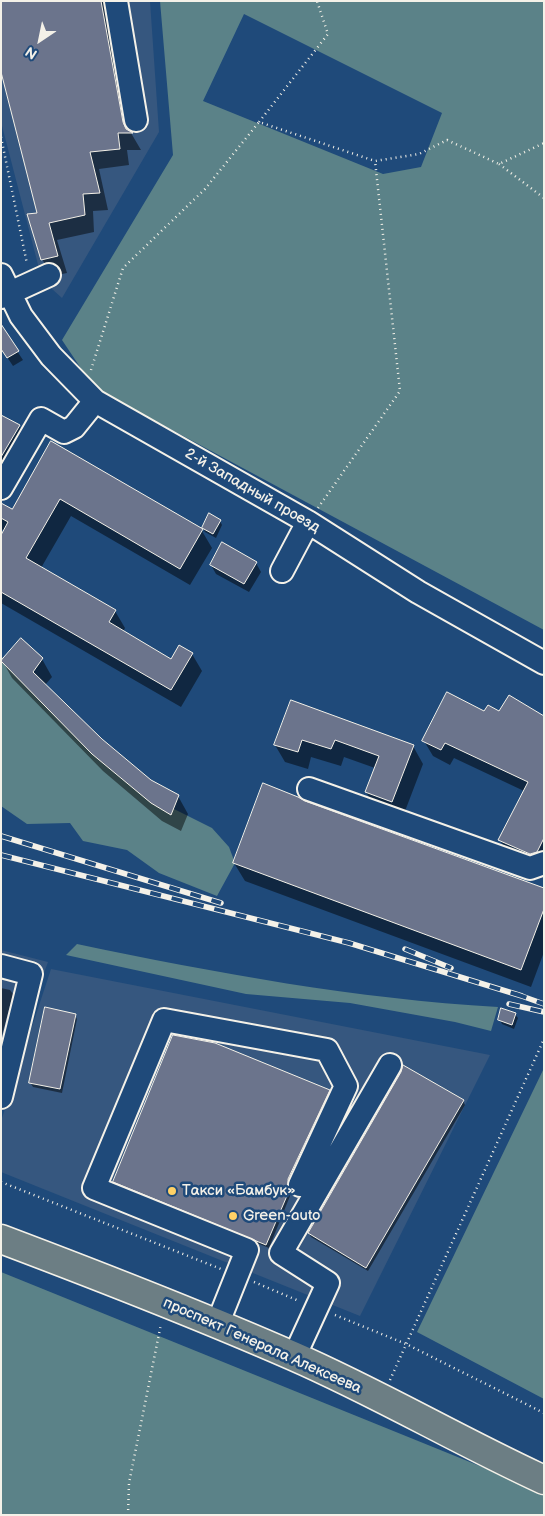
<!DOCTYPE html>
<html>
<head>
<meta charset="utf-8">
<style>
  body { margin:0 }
  #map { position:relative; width:545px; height:1516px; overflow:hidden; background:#1f4a7a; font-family:"Balsamiq Sans",sans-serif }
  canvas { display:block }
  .frame { position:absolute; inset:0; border:2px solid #f4f1e8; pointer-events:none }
  .north { position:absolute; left:15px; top:15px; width:50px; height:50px; -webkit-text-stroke:4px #1f4a7a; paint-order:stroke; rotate:214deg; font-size:14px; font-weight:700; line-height:20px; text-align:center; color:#f4f1e8 }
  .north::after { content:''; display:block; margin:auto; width:18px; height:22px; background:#f4f1e8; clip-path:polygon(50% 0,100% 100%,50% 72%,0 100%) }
</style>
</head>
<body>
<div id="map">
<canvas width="545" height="1516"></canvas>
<div class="frame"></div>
<div class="north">N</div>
</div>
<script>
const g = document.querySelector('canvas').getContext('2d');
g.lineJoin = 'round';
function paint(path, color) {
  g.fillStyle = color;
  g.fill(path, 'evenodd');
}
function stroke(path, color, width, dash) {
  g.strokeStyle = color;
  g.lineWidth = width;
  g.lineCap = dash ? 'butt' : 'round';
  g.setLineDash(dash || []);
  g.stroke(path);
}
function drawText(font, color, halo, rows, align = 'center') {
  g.font = font + ' "Balsamiq Sans",sans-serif';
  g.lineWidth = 5;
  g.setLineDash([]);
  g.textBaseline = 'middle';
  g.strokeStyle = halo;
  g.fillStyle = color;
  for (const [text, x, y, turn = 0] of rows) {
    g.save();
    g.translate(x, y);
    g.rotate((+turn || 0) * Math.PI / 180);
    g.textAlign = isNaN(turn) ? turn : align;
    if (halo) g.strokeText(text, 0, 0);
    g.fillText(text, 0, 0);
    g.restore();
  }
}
paint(new Path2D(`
  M1 1H150L159 132 62 298 42 280 1 122Z
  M1 950 48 962 1 1088Z
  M51 969 490 1055 360 1316 1 1172V1121Z`), '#36577f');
paint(new Path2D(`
  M160 1H544V630L94 388 62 340 173 155ZM244 14 442 113 421 167 383 174 203 101Z
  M1 656 32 688 158 801 212 828 229 847 235 863 217 896 159 873 127 850 83 841 70 823 27 824 1 806Z
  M77 944C216 973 357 999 498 1007L491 1031 455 1022 350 1003 246 994 66 955Z
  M544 1068V1399L417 1332Z
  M1 1272 544 1492V1515H1Z`), '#5b8288');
paint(new Path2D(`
  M1 1H106L116 44 131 133 141 150H127L129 165 99 169 108 210 93 211 94 232 57 240 67 273 52 276 42 259 38 214Z
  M1 348 17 351 23 360 13 366Z
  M1 416 19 426 29 444 1 491Z
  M52 443 205 532 202 531 212 548 190 585 71 516 41 568 115 611 125 628 123 632 172 660 192 654 202 671 181 707 1 603V537L5 531 1 529V505L13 511Z
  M220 521 222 525 216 538 205 532 203 528Z
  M256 563 261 572 249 592 216 574 211 565Z
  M42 659 52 677 45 685 101 740 150 781 178 796 188 814 181 831 162 821 103 771 12 678 2 660Z
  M292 702 413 746 423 764 402 819 377 810 366 792 375 768 344 757 341 766 311 757 308 769 285 762 275 745Z
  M499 712 544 718V868L509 855 500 840 524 791 454 758 450 765 433 756 424 741 485 713Z
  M304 802 544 889V952L531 987 245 881 234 863Z
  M1 988 10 990 13 994 1 1039Z
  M515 1014 518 1018 514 1029 502 1024 500 1020Z
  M75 1015 77 1019 62 1093 33 1087 30 1082Z
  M329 1091 331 1095 290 1184V1196L269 1248 117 1186 115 1182Z
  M463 1101 465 1105 368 1271 311 1237 309 1233Z`), '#0007');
const building = new Path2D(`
  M1 1H101L123 122 126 129 133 133H118L120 149 90 152 100 193 83 194 85 215 49 223 58 256 41 260 27 214 37 213 1 72Z
  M1 324 19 351 7 358 1 349Z
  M1 415 20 425 1 457Z
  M51 441 203 529 180 569 60 499 26 558 116 610 109 622 171 659 179 645 193 653 171 690 1 592V535L8 522 1 518V503L12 509Z
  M209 513 221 520 213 534 202 528Z
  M222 542 257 562 244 584 210 565Z
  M21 638 43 658 33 672 102 739 151 780 179 795 171 815 151 803 92 754 1 661Z
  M447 692 484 711 488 705 499 711 509 695 544 716V838L537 852 530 854 498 840 528 782 445 743 441 750 422 741Z
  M291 700 414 745 392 802 365 792 379 756 335 740 331 749 302 740 298 752 274 745Z
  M263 783 298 797 305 801 544 888V909L521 970 233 863Z
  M45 1007 76 1014 60 1089 29 1083Z
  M501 1008 516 1013 512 1025 498 1020Z
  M173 1035 215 1043 330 1090 288 1179 289 1191 266 1245 113 1182Z
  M403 1065 464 1100 366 1268 308 1233 401 1072Z`);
paint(building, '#6b748c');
stroke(building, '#f4f1e8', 1);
const minor = new Path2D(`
  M116 1 136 120
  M1 275 21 316 51 356 95 401 308 522 418 592 544 663
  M1 297 49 275
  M1 488 41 419 64 432 74 427 95 401
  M282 571 308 522
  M309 789 530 868 544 863
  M1 966 31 974 1 1097
  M217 1325 247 1250 94 1188 164 1020 327 1050 346 1086 300 1185
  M294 1357 328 1283 281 1253 390 1065`);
const major = new Path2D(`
  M1 1239C99 1276 197 1314 293 1356 378 1393 459 1441 544 1480`);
stroke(minor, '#f4f1e8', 26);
stroke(major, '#f4f1e8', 31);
stroke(new Path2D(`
  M259 122 328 34 317 1
  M1 137 27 264
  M499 164 544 198
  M91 370 123 268 205 189 259 122 375 161 419 154 447 140 499 164 544 143
  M318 508 400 391 375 161
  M1 1182 221 1269
  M254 1282 299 1301
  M335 1315 406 1344 544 1413
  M390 1380 544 1039
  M128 1515 129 1483 161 1324`), '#f4f1e8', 2.5, [1, 4]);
stroke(minor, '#1f4a7a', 22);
stroke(major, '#6c7e84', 28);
const rail = new Path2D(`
  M1 836 221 903
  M1 855 349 943 522 996
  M405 949 451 968
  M516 994 544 1004
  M509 1004 544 1012`);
stroke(rail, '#f4f1e8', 5.5);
stroke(rail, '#1f4a7a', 4, [11]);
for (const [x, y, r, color] of [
  [172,1191,5,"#ffd166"],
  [233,1216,5,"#ffd166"]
]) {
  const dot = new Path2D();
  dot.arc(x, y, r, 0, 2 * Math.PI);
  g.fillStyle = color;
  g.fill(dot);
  stroke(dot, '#1f4a7a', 2);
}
drawText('15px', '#f4f1e8', '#1f4a7a', [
  ["2-й Западный проезд",252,491,30],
  ["проспект Генерала Алексеева",262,1346,24]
]);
drawText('15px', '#f4f1e8', '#1f4a7a', [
  ["Такси «Бамбук»",182,1191],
  ["Green-auto",243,1216]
], 'left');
</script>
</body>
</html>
